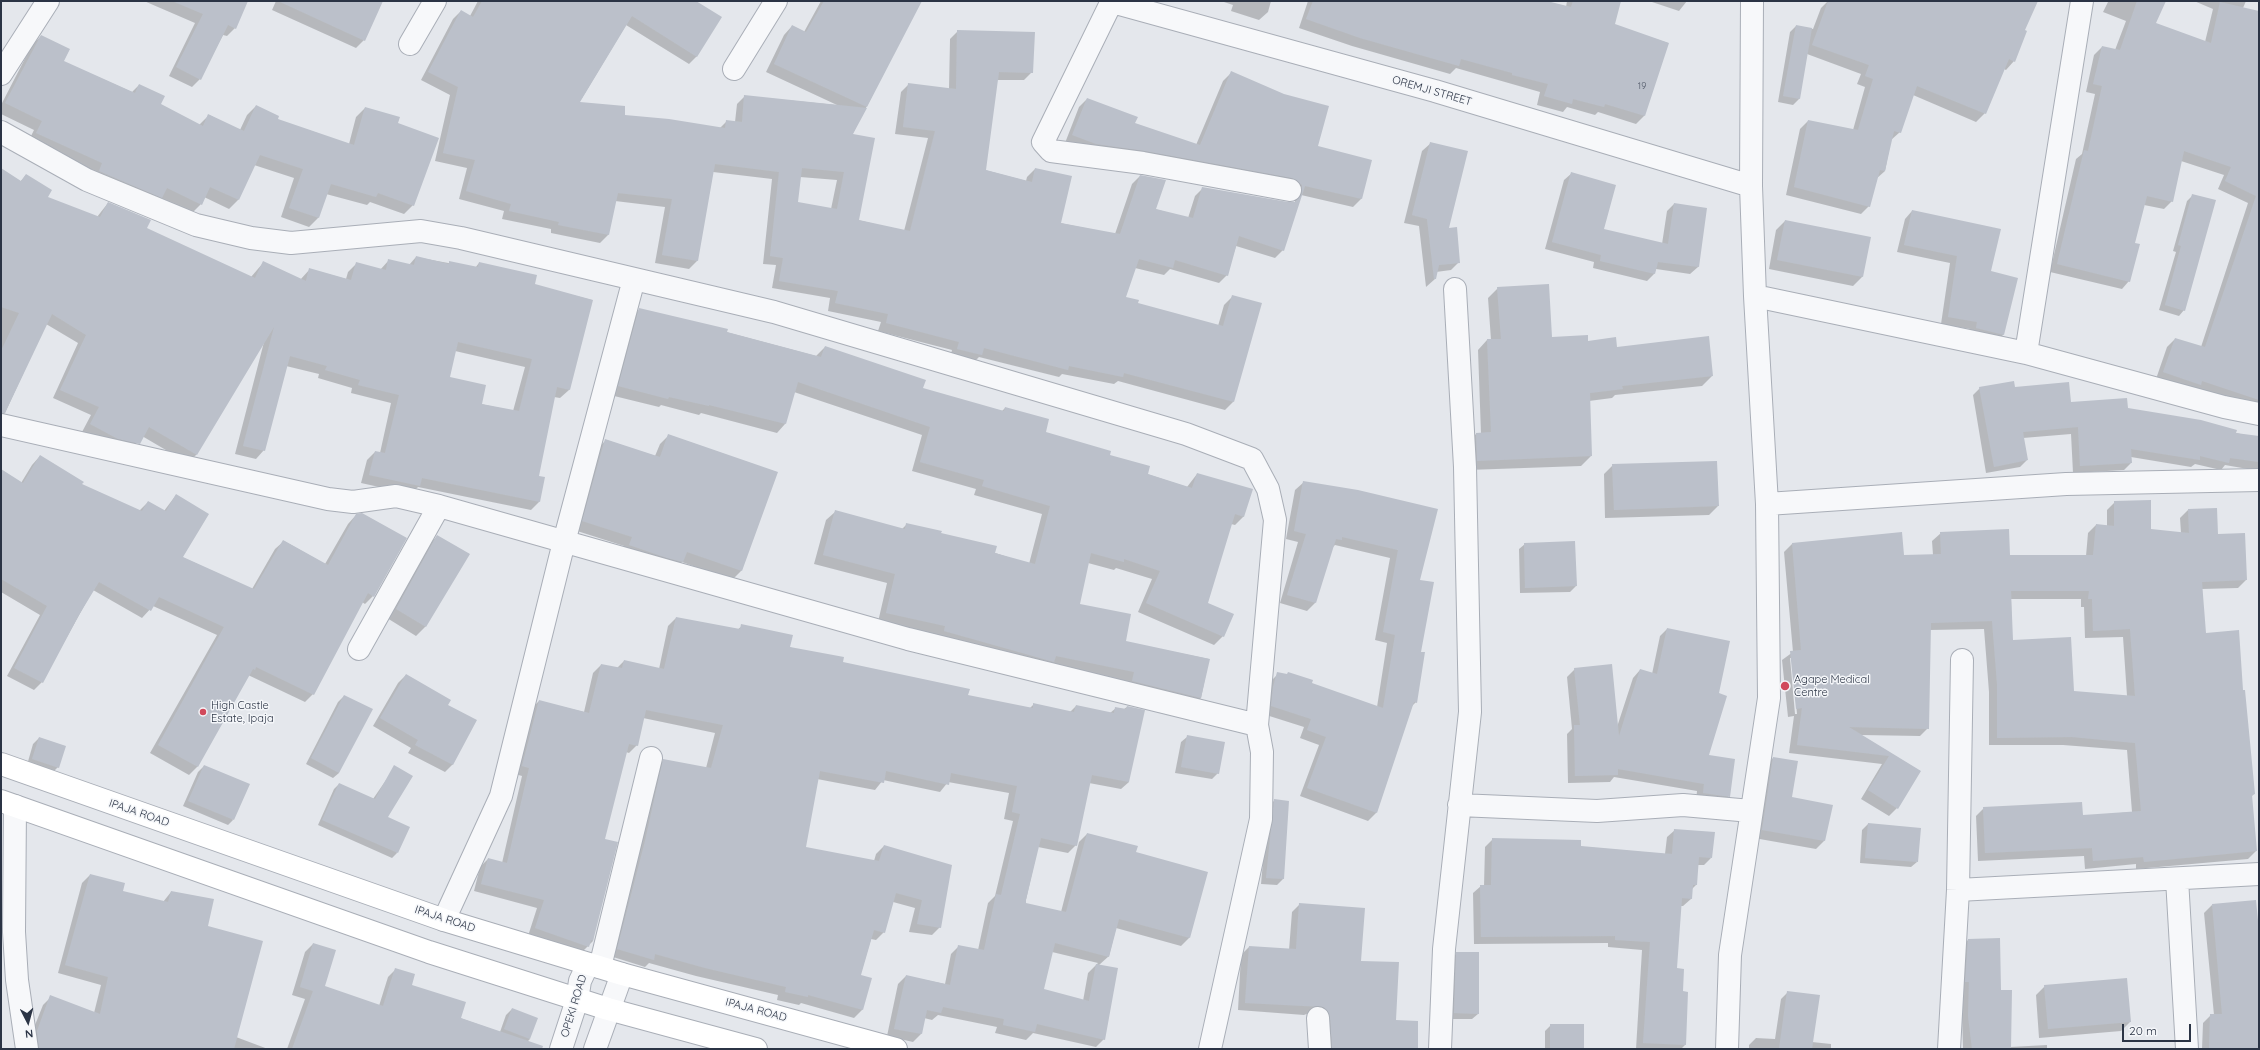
<!DOCTYPE html>
<html>
<head>
<meta charset="utf-8">
<style>
  body { margin:0 }
  #map { position:relative; width:2260px; height:1050px; overflow:hidden; background:#e4e7ec; font-family:Quicksand,sans-serif }
  canvas { display:block }
  .frame { position:absolute; inset:0; border:2px solid #2b3445; pointer-events:none }
  .north { position:absolute; left:8px; top:1002px; width:40px; height:40px; -webkit-text-stroke:3px #f4f6f9; paint-order:stroke; rotate:174deg; font-size:11px; font-weight:700; line-height:16px; text-align:center; color:#2b3445 }
  .north::after { content:''; display:block; margin:auto; width:14px; height:18px; background:#2b3445; clip-path:polygon(50% 0,100% 100%,50% 72%,0 100%) }
  .scale { position:absolute; left:2122px; top:1024px; width:69px; height:18px; box-sizing:border-box; border:2px solid #2b3445; border-top:0; padding-left:5px; font-size:12px; line-height:14px; white-space:nowrap; color:#2b3445; -webkit-text-stroke:3px #f4f6f9; paint-order:stroke }
</style>
</head>
<body>
<div id="map">
<canvas width="2260" height="1050"></canvas>
<div class="frame"></div>
<div class="north">N</div>
<div class="scale">20 m</div>
</div>
<script>
const g = document.querySelector('canvas').getContext('2d');
g.lineJoin = 'round';
function paint(path, color) {
  g.fillStyle = color;
  g.fill(path, 'evenodd');
}
function stroke(path, color, width, dash) {
  g.strokeStyle = color;
  g.lineWidth = width;
  g.lineCap = dash ? 'butt' : 'round';
  g.setLineDash(dash || []);
  g.stroke(path);
}
function drawText(font, color, halo, rows, align = 'center') {
  g.font = font + ' Quicksand,sans-serif';
  g.lineWidth = 3;
  g.setLineDash([]);
  g.textBaseline = 'middle';
  g.strokeStyle = halo;
  g.fillStyle = color;
  for (const [text, x, y, turn = 0] of rows) {
    g.save();
    g.translate(x, y);
    g.rotate((+turn || 0) * Math.PI / 180);
    g.textAlign = isNaN(turn) ? turn : align;
    if (halo) g.strokeText(text, 0, 0);
    g.fillText(text, 0, 0);
    g.restore();
  }
}
paint(new Path2D(`
  M144 1H247L235 28 227 36 223 35 200 79 192 87 169 76 195 23Z
  M276 1H377L364 40 356 48 272 10Z
  M478 1H694L697 56 689 64 626 25 579 103 624 116 719 129 727 121 735 122 737 104 745 96 837 105 766 72 784 35 792 26 804 32 821 1H921L852 135 858 220 904 231 928 138 895 134 901 92 909 84 949 89 950 39 958 31 1032 72 1024 80H997L985 170 1026 181 1027 177 1035 169 1060 223 1115 234 1132 184 1140 176 1155 209 1188 218 1195 196 1203 188 1288 203 1295 202 1294 194 1065 143 1079 107 1087 99 1134 124 1196 145 1223 81 1231 73 1317 147 1371 161 1361 199 1353 207 1301 195 1283 250 1275 258 1236 246 1227 275 1219 283 1170 269 1164 275 1135 268 1125 298 1137 304 1218 326 1224 305 1232 297 1233 402 1225 410 1118 381 1114 384 1062 374 1059 377 979 357 973 363 950 357 952 350 878 331 881 322 828 311 830 298 772 288 776 265 763 264 772 179 713 172 697 261 689 269 655 263 665 207 615 201 608 235 600 243 551 233V229L502 219 504 211 459 199 467 168 435 161 450 95 421 80 453 19 461 11 470 16ZM800 177 837 180 831 209 797 203Z
  M1221 1H1271L1268 12 1259 20 1231 11 1233 5Z
  M1308 1H1543L1566 7 1567 1H1620L1614 25 1668 43 1644 116 1636 124 1598 112 1595 115 1567 107 1563 112 1537 105 1540 92 1456 68 1450 74 1352 46 1299 28Z
  M1649 1H1687L1679 11Z
  M1828 1H2037L2023 31 2014 61 2006 70 2004 69 1985 113 1976 122 1913 95 1900 132 1891 140 1885 171 1876 179 1869 206 1861 214 1786 195 1800 129 1808 121 1853 130 1865 87 1857 84 1861 74 1807 54 1799 99 1793 105 1778 102 1790 32 1796 26 1813 29 1821 8Z
  M2104 1H2165L2155 24 2205 42 2213 9 2194 1H2246L2243 8 2259 12V402L2252 408 2156 379 2167 347 2175 339 2201 347 2248 203 2218 189 2224 175 2181 161 2172 201 2164 209 2144 205 2134 243 2129 281 2122 289 2050 272 2076 159 2082 154 2095 94 2086 92 2094 55 2102 47 2115 50 2126 21 2103 12 2108 2Z
  M41 36 62 61 132 92 139 85 159 105 199 125 209 115 240 130 247 115 256 106 276 119 349 144 356 117 365 108 397 124 413 205 404 214 370 202 367 205 326 194 318 218 309 227 281 217 294 178 254 165 238 200 229 209 204 197 201 204 192 213 161 198 153 206 28 142 34 130 1 114V105L32 45Z
  M1431 143 1447 229 1459 262 1451 270 1436 272 1435 279 1426 287 1419 226 1404 223 1422 151Z
  M1 170 20 182 26 175 47 198 97 217 108 203 148 230 251 277 263 263 300 280 310 269 346 279 348 272 357 263 380 270 389 260 409 265 416 257 475 268 479 263 534 285 592 300 569 390 560 398 554 397 538 477 539 502 531 510 418 487 411 494 361 483 367 460 375 452 380 453 391 403 351 393 352 388 318 378 319 374 286 366 264 450 256 459 235 454 264 342 196 455 188 463 142 436 130 451 82 432 91 415 53 398 78 343 46 324 5 413 1 416ZM455 351 525 367 513 411 481 404 449 378Z
  M1572 173 1603 230 1662 244 1667 211 1674 204 1706 209 1698 267 1690 274 1656 269 1654 274 1647 281 1593 268 1594 262 1545 249 1564 180Z
  M2193 195 2184 310 2179 316 2159 310 2176 252 2173 251 2187 201Z
  M1912 211 1990 272 2017 279 2003 335 1996 342 1969 336 1970 329 1941 324 1950 263 1897 252 1905 219Z
  M1785 221 1870 238 1862 277 1853 286 1769 269 1776 230Z
  M1498 288 1551 338 1617 348 1712 376 1702 386 1615 395 1612 398 1589 401 1591 456 1581 466 1468 470 1466 444 1476 434H1481L1478 350 1487 340H1491L1488 298Z
  M640 309 816 356 825 347 921 389 1002 411 1005 408 1044 433 1109 456 1147 474 1187 487 1197 474 1244 516 1235 525 1231 524 1207 603 1223 636 1214 645 1138 612 1152 579 1116 568 1114 570 1088 563 1078 605 1125 642 1209 659 1201 698 1192 707 1124 690 1126 681 936 640 937 635 878 622 887 583 814 564 826 520 835 512 902 529 907 524 1029 564 1042 514 974 495 976 489 912 471 922 435 794 392 785 424 777 433 701 413 699 415 661 405 659 407 610 395 631 317Z
  M1980 388H2015L2070 403 2127 409 2259 438V471L2225 465 2221 470 2195 464 2191 467 2131 457V463L2124 470 2073 473 2071 434 2023 438 2027 460 2020 467 1986 473 1973 395Z
  M669 435 776 472 741 571 732 580 682 562 673 571 621 553 624 546 574 530 597 449 606 440 655 456 660 444Z
  M40 456 81 485 139 511 148 502 164 511 176 495 182 557 252 589 275 549 284 541 325 564 348 524 356 515 373 596 365 604 362 602 313 694 305 702 248 675 197 767 189 775 150 753 217 635 153 606 142 618 93 590 42 682 34 690 7 676 40 615 1 592V470L21 483 32 465Z
  M1613 465 1718 506 1709 515 1605 518 1604 474Z
  M1304 482 1358 491 1419 581V652L1416 702 1411 707 1376 813 1368 821 1300 796 1319 745 1300 738 1304 727 1263 714 1270 682 1278 674 1377 707 1387 643 1375 640 1390 558 1335 545 1332 548 1315 603 1307 611 1280 603 1298 542 1286 539 1295 490Z
  M2115 502 2150 530 2181 533 2180 518 2188 510 2217 535 2246 580 2238 588 2202 589 2205 634 2242 691 2254 794 2251 797 2256 851 2248 859 2136 869V864L2085 869 2084 856 1978 861 1976 816 1984 808 2082 816 2132 812 2127 750 2063 745H1989V692L1984 629 1930 630 1928 728 1920 736 1861 735 1920 771 1897 808 1889 816 1861 799 1882 764 1789 753 1794 716 1788 717 1782 660 1793 652 1784 552 1792 544 1901 533 1903 556 1933 555 1932 541 1941 533 2009 556H2086L2088 533 2096 525 2107 526V510ZM2011 599H2081V607H2084L2085 638 2123 637 2127 696 2073 692 2012 641ZM1790 658H1792L1797 714H1795Z
  M437 536 469 554 425 627 416 636 387 618 429 545Z
  M1525 544 1576 586 1570 592 1520 593 1519 549Z
  M676 618 737 630 742 626 789 647 842 663 967 696 1030 708 1034 704 1070 712 1076 706 1110 713 1116 708 1124 709 1127 707 1129 782 1121 789 1089 783 1076 845 1068 853 1038 847 1025 904 1061 912 1079 842 1087 834 1135 853 1207 873 1189 938 1181 946 1116 928 1109 956 1099 965 1104 1039 1096 1047 1033 1033 1026 1040 995 1033 997 1027 938 1015 932 1020 924 1018 921 1034 913 1042 887 1036 898 984 906 976 945 984 951 954 959 946 978 950 988 903 995 896 1013 821 1004 819 1009 793 948 782 940 792 883 780 875 790 817 779 805 848 874 861 876 854 884 846 951 866 940 927 932 935 909 932 915 908 893 902 884 932 876 940 871 939 860 976 871 979 862 1010 854 1018 801 1003 799 1005 777 1000 778 995 696 976 649 963 645 967 610 956 656 768 664 760 706 768 715 733 643 718 637 745 629 753 626 752 604 840 593 941 580 954 528 936 537 908 474 891 480 867 488 859 502 863 522 776 515 774 531 709 539 701 584 712 593 673 601 665 617 668 624 661 659 669 668 626ZM1052 952 1098 963 1088 973 1083 1001 1043 990Z
  M1667 629 1718 694 1707 756 1729 796 1721 803 1696 801 1697 791 1614 777 1610 782 1568 783 1567 734 1572 729 1567 677 1575 669 1617 727 1633 678 1640 670 1652 674 1660 636Z
  M406 675 447 705 453 764 445 772 408 753 411 748 373 726 398 683Z
  M344 696 339 773 333 778 306 764 338 702Z
  M1187 737 1218 773 1212 779 1175 773 1181 742Z
  M39 738 58 767 52 773 27 765 33 744Z
  M1773 758 1791 798 1831 806 1824 841 1816 849 1754 838 1765 766Z
  M204 766 233 820 228 825 183 806 198 772Z
  M395 767 387 818 397 853 392 858 318 825 334 789 339 784 373 799Z
  M1274 801 1283 879 1277 885 1261 884 1268 806Z
  M1868 824 1917 862 1911 867 1860 863 1862 830Z
  M1675 830 1711 858 1704 865H1697L1696 885 1692 889 1691 899 1683 906H1680L1676 969 1682 992H1687L1685 1045 1681 1049H1636L1642 950 1608 947V943L1474 944 1473 893 1481 886H1484L1485 847 1493 839 1665 854 1667 837Z
  M90 875 121 892 163 902 171 892 207 927 236 1037 268 1049H31L29 1040 43 1005 51 997 94 1013 101 985 58 973 82 883Z
  M1300 904 1360 962 1395 1021 1417 1049H1324L1309 1013 1304 1015 1238 1010 1241 955 1249 947 1289 950 1292 912Z
  M2212 905 2259 943V1049H2202L2203 1023 2211 1015H2214L2204 913Z
  M1968 940 2000 991 2010 1047 2047 1045V1049H1963L1960 948Z
  M313 944 323 987 379 1006 388 977 396 969 410 986 460 1018 500 1032 506 1015 512 1009 530 1039 524 1045 514 1049H287L305 999 292 995 305 952Z
  M1457 953 1478 1014 1472 1019H1449L1451 959Z
  M2045 986 2130 1022 2121 1031 2039 1038 2036 995Z
  M1788 992 1812 1042 1831 1044V1049H1749V1045L1756 1038 1775 1039 1781 999Z
  M1551 1025 1583 1049H1545V1031Z`), '#0003');
paint(new Path2D(`
  M172 1H248L236 29 228 25 201 80 176 67 203 14Z
  M278 1H383L365 41Z
  M482 1H696L722 17 697 57 632 16 580 102 625 106V115L669 119 725 128 726 120 742 122 744 95 867 108 853 134 875 138 859 220 910 231 935 131 903 127 908 83 956 89 957 30 1035 32 1033 73 999 72 986 170 1032 182 1035 168 1072 176 1061 223 1120 234 1140 175 1166 180 1156 209 1193 218 1202 187 1288 202H1295L1302 193V185L1292 178 1145 151 1096 144 1072 135 1087 98 1138 117 1135 123 1200 145 1231 71 1284 94 1329 106 1318 146 1372 160 1362 199 1305 186 1284 251 1239 236 1228 276 1175 260 1173 268 1139 259 1126 297 1139 300 1138 303 1223 326 1232 295 1262 303 1234 402 1124 373 1123 377 1069 366 1068 370 984 348 982 355 957 349 959 342 886 323 888 314 835 303 838 291 779 281 783 258 770 256 779 172 715 164 698 261 662 255 672 199 618 193 609 235 558 225 559 222 509 211 511 204 466 191 475 160 443 153 458 87 428 72 461 10 473 17ZM802 168 844 172 837 209 798 202Z
  M824 1H922L867 107 774 64 792 25 806 32Z
  M1313 1H1547L1571 7 1573 1H1621L1615 24 1669 43 1645 116 1605 104 1604 107 1573 99 1572 104 1544 96 1548 84 1512 75V73L1461 59 1459 66 1360 38 1306 19Z
  M1828 1H2038L2025 30 2027 31 2015 62 2009 59 1986 114 1917 86 1901 133 1894 131 1885 171 1880 170 1870 207 1794 187 1808 120 1858 130 1873 79 1865 76 1869 65 1812 45Z
  M2137 1H2166L2156 23 2211 43 2220 2 2259 11V400L2202 381 2201 385 2163 372 2175 338 2205 347 2256 196 2225 181 2231 167 2184 151 2173 202 2147 196 2135 243 2140 244 2130 282 2057 264 2084 150 2088 151 2102 86 2093 84 2102 46 2120 50Z
  M1796 25 1812 28 1800 99 1783 96Z
  M41 35 70 49 64 61 135 93 139 84 165 96 161 104 203 126 208 114 244 131 256 105 279 116 278 119 354 145 365 107 400 117 398 123 439 138 414 206 378 193 376 197 331 184 319 218 289 208 303 169 260 155 239 200 210 187 202 205 167 188 162 198 99 171 102 163 36 133 42 121 5 103Z
  M1430 142 1468 151 1449 228 1457 227 1460 263 1439 265 1436 279H1434L1427 219 1412 215Z
  M1 168 21 181 26 174 52 190 48 197 100 217 108 202 151 220 147 228 149 229 255 278 263 261 306 281 309 268 351 280 356 262 386 270 388 259 414 265 416 256 449 264V261L478 267 479 262 537 275 535 284 593 300 570 390 557 387 539 476 545 477 540 502 422 478 420 486 369 475 375 451 385 453 399 395 358 385 360 380 325 370 327 366 290 356 265 451 243 446 274 327 197 455 149 427 140 444 118 439 90 424 99 407 60 390 86 335 52 314 5 413H1V351L19 313 1 307ZM458 342 532 359 519 411 482 404 486 385 450 377Z
  M1571 172 1616 185 1604 229 1668 244 1674 203 1707 208 1699 267 1658 262 1655 274 1600 261 1601 255 1552 242Z
  M2192 194 2216 200 2185 311 2165 305 2181 246 2178 245Z
  M1912 210 2001 229 1991 271 2018 278 2004 335 1976 328 1977 322 1948 317 1957 256 1904 245Z
  M1785 220 1871 237 1863 277 1777 260Z
  M1549 284 1552 337 1588 335V341L1616 337 1617 347 1709 336 1713 376 1622 386 1623 389 1590 393 1592 456 1477 461 1476 433 1491 432 1487 339H1501L1497 287Z
  M639 308 728 329 727 332 821 357 825 346 926 380 923 388 1004 411 1005 407 1049 419 1046 432 1111 451 1110 455 1150 466 1148 474 1192 488 1197 473 1253 489 1244 517 1235 514 1208 603 1234 614 1224 637 1146 603 1160 571 1124 559V562L1091 553 1080 604 1131 614 1126 641 1210 659 1201 698 1132 681 1134 672 1056 656 1054 662 944 631 945 626 886 613 895 574 823 555 835 510 905 529 906 523 942 531 941 533 997 546 995 553 1035 564 1050 506 982 486 984 480 920 462 930 427 798 382 786 424 709 405V406L669 397 668 399 618 386Z
  M2014 381 2015 387 2069 382 2071 402 2127 398 2128 408 2201 420 2237 430 2236 433 2259 436V462L2230 458 2229 463 2200 456V460L2131 449 2132 463 2080 466 2078 427 2023 432 2028 460 1994 467 1979 387Z
  M668 434 778 472 742 571 687 552 683 562 667 558 629 545 632 537 582 521 605 439 660 457Z
  M40 455 84 482 82 484 142 511 148 501 166 511 176 494 209 514 183 557 254 589 283 540 328 565 356 514 362 513 407 538 374 597 368 593 314 695 256 667 255 670 253 669 198 767 158 745 224 627 159 597 151 611 99 582 79 615 43 683 14 668 47 606 1 579V469L23 483Z
  M1717 461 1719 506 1614 510 1612 464Z
  M1303 481 1358 490 1438 509 1420 580 1434 582 1421 652H1425L1417 703 1414 702 1377 813 1307 788 1326 737 1307 730 1311 719 1271 706 1273 687 1277 672 1287 674 1288 672 1313 680 1312 683 1383 708 1395 635 1383 632 1398 550 1342 537V540L1336 539 1316 603 1287 595 1306 534 1294 531Z
  M2151 500V529L2189 533 2188 509 2217 508 2218 534 2245 533 2247 580 2202 582 2206 633 2239 630 2243 690H2245L2255 794 2252 795 2257 851 2144 862 2143 857 2093 861 2092 848 1985 853 1983 807 2082 802 2083 815 2141 811 2135 743 2072 737 1997 738V684L1992 621 1931 623 1929 729 1849 727 1921 771 1898 809 1868 790 1889 756 1797 745 1802 708 1796 709 1790 651 1801 650 1792 543 1902 532 1904 555 1941 554 1940 532 2009 529 2010 555H2093L2096 524 2114 526V501ZM2011 591H2089L2088 599H2092L2093 631 2130 629 2135 696 2074 691 2071 637 2013 640Z
  M437 535 470 554 426 627 396 609Z
  M1575 541 1577 586 1525 588 1524 543Z
  M676 617 740 629 741 624 793 635 790 647 844 657 843 662 970 689 968 695 1033 708V703L1074 712 1076 705 1114 713 1115 707 1126 709 1127 706 1145 710 1129 782 1092 775 1077 846 1041 838 1026 900V903L1066 912 1087 833 1138 846 1136 852 1208 872 1190 938 1119 919 1109 957 1055 943 1044 989 1089 1001 1096 964 1118 968 1105 1040 1037 1024 1035 1032 1003 1025 1004 1019 943 1007 941 1013 927 1010 922 1034 894 1029 906 975 950 985 958 945 984 950 996 894 1001 895 1020 814 1012 812 1017 786 951 773 949 785 886 771 884 783 820 771 806 847 879 861 884 845 952 865 941 928 917 924 922 900 896 893 885 933 874 930 861 975 872 978 863 1010 808 995V997L785 992 786 987 705 968 655 954 654 960 617 949 645 841 663 759 711 768 723 725 646 710 638 746 629 744 605 839 618 842 593 941 591 940 589 947 535 928 544 900 481 884 488 858 507 863 529 768 522 766 539 700 589 713 601 664 622 668 624 660 664 669Z
  M1667 628 1730 641 1719 693 1727 696 1709 755 1735 759 1730 797 1703 793 1704 784 1618 769V775L1575 776 1574 725H1580L1574 668 1612 664 1619 736 1640 669 1657 674Z
  M406 674 451 700 448 705 477 720 453 765 415 745 418 740 380 718Z
  M344 695 373 709 339 773 311 758Z
  M1187 735 1225 742 1219 774 1181 767Z
  M39 737 66 746 59 768 32 759Z
  M1773 757 1798 761 1792 797 1833 805 1825 841 1762 830Z
  M204 765 250 784 234 820 188 801Z
  M394 765 413 776 388 817 410 827 398 853 322 820 339 783 375 799Z
  M1274 799 1289 801 1284 879 1266 878Z
  M1868 823 1921 828 1918 862 1865 858Z
  M1674 829 1715 832 1712 858 1699 857 1697 885H1693L1692 899 1682 898 1677 968 1684 969 1683 991 1688 992 1686 1045 1643 1043 1650 942 1615 940V936L1481 937 1480 885H1491L1492 838 1581 840V846L1672 854Z
  M90 874 125 883 123 891 168 902 171 891 214 899 208 926 263 941 234 1049H39L37 1031 50 995 100 1014 108 977 65 965Z
  M2256 900 2259 931V1049H2209L2210 1014H2222L2212 904Z
  M1299 903 1365 908 1361 961 1399 962 1396 1020 1418 1021V1049H1332L1330 1017 1324 1007 1245 1003 1249 946 1296 949Z
  M2000 938 2001 990H2012L2011 1049H1972L1968 1016 1969 982H1965L1968 939Z
  M313 943 336 950 325 986 383 1006 395 968 415 974 412 985 466 1002 461 1018 543 1046 542 1049H292L313 991 300 987Z
  M1456 952H1479V1014L1454 1013Z
  M2127 978 2131 1022 2048 1029 2044 985Z
  M1787 991 1820 995 1812 1049H1779Z
  M512 1008 538 1018 530 1039 504 1029Z
  M1550 1024H1584V1049H1550Z`), '#bbc0ca');
const minor = new Path2D(`
  M1112 1 1043 142 1051 151 1143 163 1290 190
  M1112 2 1435 91 1751 186
  M410 44 435 1
  M734 69 776 1
  M1 74 48 1
  M1 132 87 180 196 225 251 238 291 243 421 231 461 238 774 312 1186 434 1252 459 1268 489 1275 520 1257 725 1262 752 1261 819 1210 1049
  M1755 296 2026 353 2224 407 2259 414
  M2026 353 2082 1
  M1 425 328 499 353 502 396 496 439 506 908 639 1257 725
  M1767 504 2066 484 2259 480
  M359 649 439 506
  M1459 805 1597 811 1683 805 1751 811
  M15 806 14 932 17 980 27 1049
  M2177 879 2187 1049
  M1958 890 2259 874
  M444 920 501 796 564 542 634 279
  M600 967 651 758
  M1318 1018 1320 1049
  M561 1049 577 1000 580 981 588 964
  M595 1049 622 974
  M1440 1049 1444 949 1470 712 1465 467 1455 289
  M1727 1049 1730 955 1769 698 1767 504 1755 296 1751 186 1752 1
  M1949 1049 1958 890 1962 660`);
const secondary = new Path2D(`
  M1 764 444 920 622 974 896 1049
  M1 801 429 952 608 1009 756 1049`);
stroke(minor, '#a9aeb7', 24);
stroke(secondary, '#a9aeb7', 24);
stroke(minor, '#f7f8fa', 22);
stroke(secondary, '#fff', 22);
for (const [x, y, r, color] of [
  [1785,686,5,"#d1495b"],
  [203,712,4,"#d1495b"]
]) {
  const dot = new Path2D();
  dot.arc(x, y, r, 0, 2 * Math.PI);
  g.fillStyle = color;
  g.fill(dot);
  stroke(dot, '#f4f6f9', 1.5);
}
drawText('9px', '#4f5766', null, [
  ["19",1642,86]
]);
drawText('11px', '#2b3445', '#f4f6f9', [
  ["OREMJI STREET",1432,91,16],
  ["IPAJA ROAD",139,813,19],
  ["IPAJA ROAD",445,919,18],
  ["OPEKI ROAD",574,1006,-73],
  ["IPAJA ROAD",756,1010,15]
]);
drawText('11px', '#2b3445', '#f4f6f9', [
  ["Agape Medical",1794,680],
  ["Centre",1794,693],
  ["High Castle",211,706],
  ["Estate, Ipaja",211,719]
], 'left');
</script>
</body>
</html>
